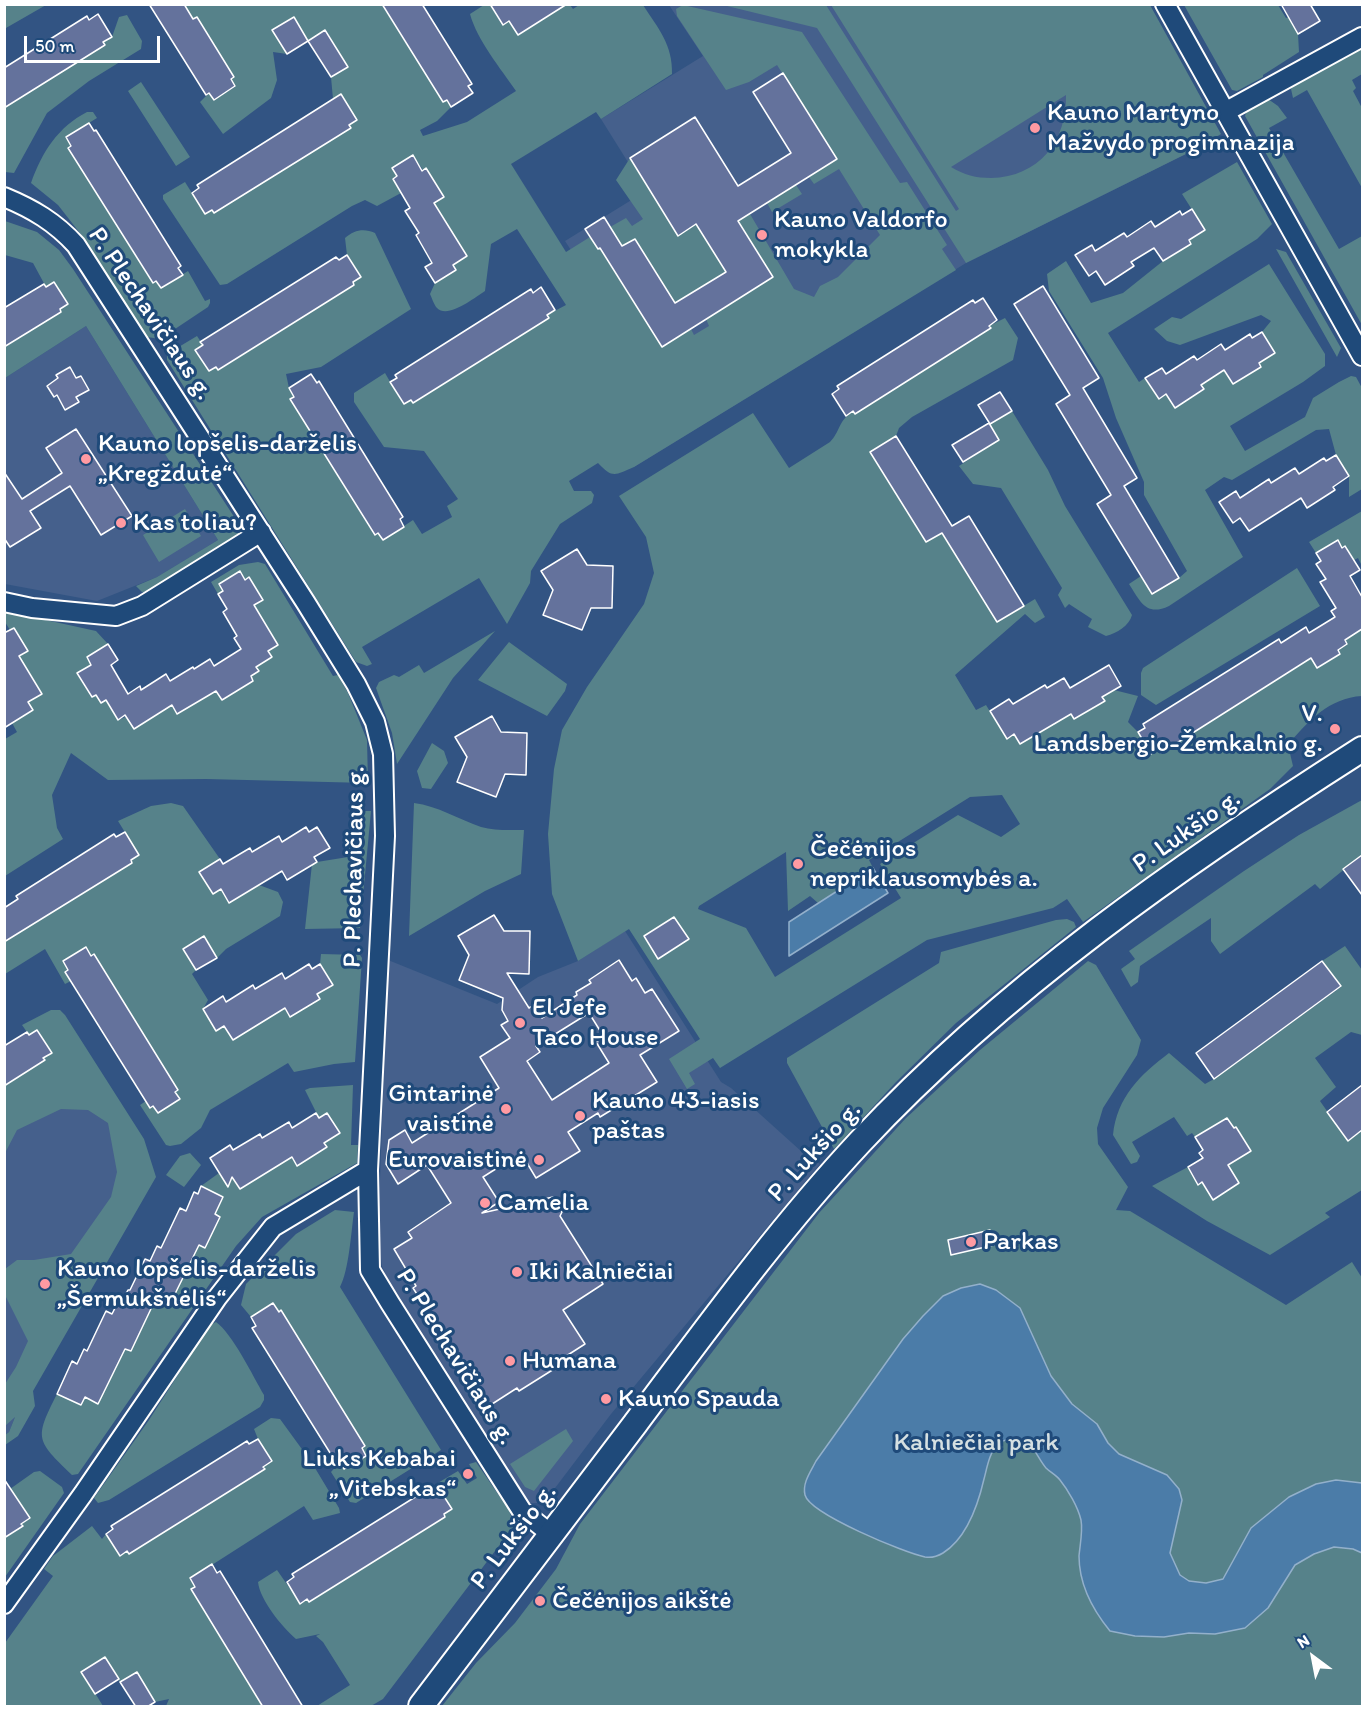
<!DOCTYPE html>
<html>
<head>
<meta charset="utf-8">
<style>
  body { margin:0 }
  #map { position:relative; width:1367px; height:1711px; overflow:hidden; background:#325483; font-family:Itim,sans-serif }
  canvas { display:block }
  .frame { position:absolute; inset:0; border:6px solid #fff; pointer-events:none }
  .north { position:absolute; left:1283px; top:1627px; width:60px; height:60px; -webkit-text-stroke:4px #1f4a7a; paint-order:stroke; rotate:328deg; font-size:16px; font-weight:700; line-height:24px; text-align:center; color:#fff }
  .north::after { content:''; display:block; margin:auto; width:21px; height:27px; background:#fff; clip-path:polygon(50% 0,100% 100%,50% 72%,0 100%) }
  .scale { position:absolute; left:24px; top:36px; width:136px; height:27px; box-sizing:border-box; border:3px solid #fff; border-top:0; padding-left:8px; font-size:18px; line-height:21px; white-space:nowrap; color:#fff; -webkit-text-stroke:4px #1f4a7a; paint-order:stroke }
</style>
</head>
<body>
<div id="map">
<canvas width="1367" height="1711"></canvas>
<div class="frame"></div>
<div class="north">N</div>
<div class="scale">50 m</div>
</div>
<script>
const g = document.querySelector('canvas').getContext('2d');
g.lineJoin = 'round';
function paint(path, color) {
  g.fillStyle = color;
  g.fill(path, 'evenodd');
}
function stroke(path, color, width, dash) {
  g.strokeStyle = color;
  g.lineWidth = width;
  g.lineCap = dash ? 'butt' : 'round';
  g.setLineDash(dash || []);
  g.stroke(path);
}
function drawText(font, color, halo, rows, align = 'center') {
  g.font = font + ' Itim,sans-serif';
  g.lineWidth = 6;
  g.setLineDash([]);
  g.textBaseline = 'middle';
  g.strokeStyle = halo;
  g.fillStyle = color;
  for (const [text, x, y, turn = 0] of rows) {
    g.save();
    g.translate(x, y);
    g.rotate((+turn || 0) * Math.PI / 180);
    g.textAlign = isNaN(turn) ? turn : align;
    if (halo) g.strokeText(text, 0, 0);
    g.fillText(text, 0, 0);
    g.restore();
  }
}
paint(new Path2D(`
  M669 5H1123L1200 147 966 263 634 467 603 299 565 241 646 191 601 119 703 56Z
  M86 326 218 540 157 577 97 601 5 584V378Z
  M625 931 721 1082 731 1088 802 1152 820 1164 611 1414 546 1500 540 1503H530L506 1467 389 1283 382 1266 378 1236 388 960 497 1004 538 977 578 961Z
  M83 1064 149 1171 23 1397 9 1432 5 1435V1113Z`), '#45608c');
paint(new Path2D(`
  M5 4H46V5L6 28Z
  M184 5H382L443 102 447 100 451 107 437 121 420 130 423 136 467 122 516 91C501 69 477 40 470 14L484 5H490L502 25 509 21 519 35 550 15 552 5H570L573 9 579 5H643C658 28 673 45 672 74L601 119 596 112 511 164 566 252 590 237 598 249 617 238 610 227 626 218 632 226 643 219 616 180 630 158 678 235 696 224 726 272 675 303 635 239 605 257 662 347 691 329 694 335 709 326 706 319 773 277 738 221 750 214 794 289 814 297 820 286 838 277 880 235 839 169 814 184 809 177 837 159 777 65 749 82 726 90 677 16 676 9 683 5 802 32 900 183 907 182 947 245 942 249 956 270 634 467C615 475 613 479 598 463L569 481 574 491H591L594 495 592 503 560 524 531 571 530 583 507 624 479 578 362 647 372 664 367 666 356 662 167 360V354L197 336 203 345 196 350 209 371 216 367 219 370 354 285 353 282 361 277 347 255 345 238C354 230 364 228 375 233L411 309 321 367 286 374 289 388 294 397 291 399 374 535 378 533 383 540 413 520 422 534 452 517 447 506 458 499 424 451 384 447 354 402V393L385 373 403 404 411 400 413 403 548 318 547 315 566 305 517 229 491 244 485 291C474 298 448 319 437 308 434 305 432 298 430 294L435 283 456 269 430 206 443 197 413 156 392 168 397 176 393 179 401 193 377 206 365 200 352 206 227 284 220 285 163 199V195L185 182 205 214 212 210 215 213 357 120 343 98 333 99 331 77 348 67 326 30 308 41 294 17 272 30 287 54 273 52 277 80 271 98 223 134 200 102 209 93 214 100 235 87 231 79 234 77 197 17 193 19Z
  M723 5H826L956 211 959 209 831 5H1150L1221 134 1200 147 966 263 817 28ZM1066 95C1067 141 1039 177 991 178 976 178 964 175 951 167Z
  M1184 5H1278L1286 18 1289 17 1298 34 1299 52 1263 75V77L1237 91 1232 90Z
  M127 15 142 41 141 49 89 81 47 113 14 173 5 172V103L7 106 105 44 103 42 112 37 119 17Z
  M1362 47V74L1352 80 1356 88 1353 91 1362 108V188L1307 90 1293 98 1291 89 1294 84Z
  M141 82 190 157 176 166 128 91Z
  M1268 99 1278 106 1287 118 1269 128 1339 249 1362 236V325L1245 116 1247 110Z
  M87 112H93L97 118 66 137 71 146 68 148 153 283 156 281 161 288 188 271 205 301 210 299V303L208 307 160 339 147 337 83 237 58 205 31 183C42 152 58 127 87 112Z
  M1237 162 1272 224 1257 239 1108 333 1139 382 1145 378 1159 399 1166 394 1175 408 1204 390 1201 385 1224 370 1234 384 1261 367 1259 363 1275 353 1262 332 1271 321 1261 315 1180 345 1167 341 1154 329 1172 317 1181 319 1269 264 1325 354V366L1303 382 1230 426 1245 451 1305 417 1313 398 1339 382 1351 376 1356 377 1362 388V489L1349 497V476L1336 455 1329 429 1316 430 1232 480 1224 477 1205 490 1243 557 1169 606C1146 617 1140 601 1129 584L1141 576 1153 594 1179 578 1187 571 1144 495V482L1116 418 1103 378 1049 291 1047 274 1066 261 1091 303 1123 293 1163 261 1191 244 1189 240 1205 230 1182 194Z
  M796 185 802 194 772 212 767 203Z
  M5 221 37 232 59 250 73 269 242 529 238 535 146 592H142L136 586 157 577 218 540 86 326 5 378V347L23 336 22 332 38 326 61 312 60 309 68 304 54 282 46 287 33 263 5 255Z
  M1276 249 1286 252 1341 348 1337 357Z
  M1005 318 1018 338 1013 360 912 417 899 428 896 436 870 452 926 542 942 533 997 622 1035 599 1045 617 1035 623 1025 614 955 675 976 710 986 705 1007 739 1014 734 1020 744 1051 726 1069 710 1075 719 1104 701 1102 697 1114 690 1138 696 1128 722 1138 732 1152 754 1221 715 1296 668 1310 655 1318 668 1340 654 1338 650 1347 644 1345 640 1362 629V696C1329 698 1308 721 1288 745L1293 766 1270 789 1083 922 1067 899 1053 908 927 940 720 1068 713 1058 689 1073 695 1084 687 1089 669 1059 700 1039 629 929 578 961 552 894 548 834 554 769 562 730 587 687 644 604 654 573 646 537 619 496 753 413 789 468 830 442C840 432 838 421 853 411L855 414 990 328 989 326ZM1002 795 1020 824 1001 837 958 815 880 864 901 898 775 977 746 928 698 909 699 906 786 852 788 911 810 896 818 903 873 868 869 860 970 797Z
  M1012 411 1048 470 1065 506 1132 615C1129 626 1117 633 1106 636L1088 627 1092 619 1069 604 1065 608 1058 595 1062 588 1001 488 973 484 959 466 999 440 990 424Z
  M185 509 201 536 159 562 143 535Z
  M1362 511V566L1358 558 1354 560 1346 546 1342 548 1338 540 1316 553 1309 542Z
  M258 562 265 564 333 676 338 675 348 693 367 740 368 783 206 779 108 780 71 753 52 795 57 828 63 839 5 876V739L17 732 12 723 33 710 28 702 42 694 28 670 14 660 28 651 14 628 10 630 5 622V611L96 631 108 644 87 657 91 665 77 674 91 697 96 695 101 703 106 700 118 720 169 700 178 714 201 700 213 687 222 700 253 681 251 676 258 671 256 667 272 656 268 651 278 645 264 621 249 608 263 599 249 577 245 580 240 571 219 584 223 591 218 594 211 582 239 565Z
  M1297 568 1320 606 1156 705 1141 695V673L1143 668Z
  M495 631 453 678 397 764 392 733 376 688 379 682 394 675 399 677 419 665 424 673Z
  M509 642 567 684 565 691 547 716 478 680Z
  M432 743 444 751 448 763 431 789 422 788 417 771Z
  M1362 800V855L1320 889 1315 884 1220 954 1211 941V918L1140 966 1138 982 1131 987 1121 969 1135 959 1129 951 1244 871 1299 835Z
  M171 803 183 806 220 859 200 872 221 889 230 903 259 885 278 892 283 902 280 916 226 949 217 958 204 936 183 949 196 970 192 974 208 1000 203 1009 216 1030 224 1026 233 1040 262 1022 282 1004 290 1017 317 994 333 985 320 964 321 954 360 955 362 958 355 1062 334 1064 294 1072 288 1063 210 1110 201 1128 181 1144 170 1146 166 1145 140 1105 146 1101 153 1106 158 1113 179 1099 175 1092 178 1090 94 955 91 956 86 948 63 961 68 970 71 981 65 984 45 949 5 974V942L19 933 17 930 32 921 34 924 132 863 131 860 139 855 118 821 151 806Z
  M414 803C438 806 458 819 481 827 495 831 509 830 524 830L521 874 485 891 409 936Z
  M354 811H371L360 928 305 929 312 864 317 862 348 857Z
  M1067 919 1074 922 1076 927 956 1023 896 1082 834 1149 787 1063V1058L939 963 941 952 1056 920Z
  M1345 946 1362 970V1035L1351 1032 1315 1058 1336 1087 1320 1101 1348 1141 1362 1130V1190L1325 1213 1330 1217 1270 1255 1207 1221 1152 1186 1188 1167 1198 1184 1202 1182 1213 1199 1239 1183 1228 1165 1251 1151 1236 1127 1234 1128 1227 1118 1195 1137 1192 1133 1187 1136 1174 1117 1132 1142 1140 1156 1137 1162 1131 1164 1113 1135C1117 1097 1140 1075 1169 1053L1205 1084 1214 1079 1341 987 1322 961Z
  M1088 961 1096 965 1141 1040 1137 1055 1103 1108 1097 1128 1098 1144 1128 1187 1116 1210 1130 1211 1286 1305 1352 1262 1362 1278V1706H442L476 1663 515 1623 556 1569 580 1524 819 1213 906 1118 980 1050Z
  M51 1010H60L65 1015 144 1139 156 1177 33 1391 35 1406 18 1436 5 1445V1435L9 1432 15 1417 5 1426V1384L16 1367 28 1341 5 1295V1269L17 1260H34L71 1254 111 1197 117 1172 108 1123 88 1110 61 1109 17 1130 5 1153 4 1086 44 1061 43 1058 51 1053 38 1030 29 1035 22 1025Z
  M353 1085 351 1145H358L357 1163 262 1217 236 1246 78 1474 72 1475C36 1440 34 1439 57 1394L81 1405 85 1397 98 1403 113 1373 118 1345 131 1351 146 1320 141 1317 150 1300 154 1302 158 1294 172 1300 187 1270 192 1242 205 1248 219 1217 215 1214 223 1197 201 1186 219 1173 223 1179 231 1175 240 1189 289 1153 297 1165 326 1148 324 1143 340 1133 327 1113 319 1118 305 1090 310 1088Z
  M190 1153 201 1165 184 1187 166 1175 180 1156Z
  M335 1210 354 1212C351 1233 349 1270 340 1287L441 1450 356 1503 350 1502 331 1472 340 1462 345 1469 366 1456 362 1448 365 1446 281 1310 279 1312 273 1303 251 1317 241 1305 246 1284 296 1234Z
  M216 1322C232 1333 253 1376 264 1395V1400L260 1407 109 1500 98 1503 94 1498 149 1420 210 1325Z
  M271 1418 280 1419 312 1463 339 1508 340 1513 313 1520 304 1506 190 1579 195 1587 191 1589 263 1706H166L169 1699 155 1702 137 1672 120 1682 105 1657 82 1672 103 1706H5V1643L53 1576 44 1569 53 1556 92 1526 102 1539 106 1534 120 1556 127 1551 129 1554 265 1469 263 1467 272 1461 258 1439 254 1429Z
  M566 1429 573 1441 534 1491 525 1487 510 1464Z
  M476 1462 509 1510 514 1526 383 1699 371 1706H317L350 1685 323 1642 316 1636 320 1634 296 1639C282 1627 260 1600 258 1582L277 1570 300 1603 307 1599 310 1602 332 1588 330 1585 345 1575 348 1578 445 1517 444 1514 452 1509 436 1484 458 1471 467 1484 477 1478 469 1464Z
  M40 1471 62 1487 64 1493 5 1577V1538L23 1527 21 1524 30 1518 10 1489 34 1472Z`), '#56828a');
const water = new Path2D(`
  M873 868 888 893 789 956V922Z
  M980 1284 996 1290 1020 1308 1051 1376 1072 1404 1097 1424 1108 1443 1119 1454 1167 1475 1179 1489 1182 1500 1170 1553 1180 1575 1189 1581 1206 1583 1223 1579 1251 1528 1289 1497 1316 1484 1336 1480 1362 1483V1553L1353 1549 1334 1547 1314 1554 1295 1565 1268 1608 1245 1628 1215 1634 1189 1633 1164 1637 1135 1636 1110 1631C1092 1609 1079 1585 1079 1556 1080 1545 1083 1531 1081 1520 1078 1507 1068 1490 1060 1480 1056 1475 1050 1472 1046 1468 1039 1460 1035 1448 1027 1442 1018 1437 1004 1438 997 1445 989 1454 987 1468 984 1479 978 1505 967 1538 943 1553 938 1556 931 1558 925 1557 905 1553 810 1514 805 1495 802 1483 811 1471 816 1461L903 1339 923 1316 943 1296 961 1288Z`);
paint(water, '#4b7ca8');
stroke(water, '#93b0cb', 1.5);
const building = new Path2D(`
  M149 4H184L193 19 197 17 234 77 231 79 235 86 214 100 209 93 206 95Z
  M382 4H422L472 84 468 86 473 93 451 107 447 100 443 102Z
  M490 4H567L518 35 509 21 503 25Z
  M1281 4H1310L1320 21 1298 34Z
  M98 14 112 37 103 42 105 45 4 108V68L87 16 89 20Z
  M294 17 308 41 287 54 272 30Z
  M325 30 348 67 331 77 308 41Z
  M783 73 837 159 738 221 773 277 662 347 600 248 598 249 585 229 604 217 622 246 635 239 675 303 726 272 696 224 678 236 630 158 695 117 738 186 791 153 753 92Z
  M341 94 357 120 349 125 351 128 214 213 212 210 205 214 192 193 199 188 197 185Z
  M89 123 94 131 96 130 181 266 178 268 183 275 161 288 156 281 153 283 68 148 71 146 66 137Z
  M413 155 422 171 426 168 444 197 434 203 467 256 453 265 456 270 435 283 425 267 432 263 416 235 419 233 405 211 410 208 393 179 397 176 392 168Z
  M1192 209 1205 230 1189 240 1191 244 1163 261 1154 248 1131 262 1134 266 1105 285 1096 271 1089 276 1075 255 1092 245 1095 251 1124 233 1127 237 1151 221 1155 227 1180 211 1182 215Z
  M347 255 361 277 353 282 354 285 218 370 216 367 209 371 195 350 203 345 200 342 336 257 339 260Z
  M54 282 68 304 60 309 61 312 4 347V308L44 284 46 287Z
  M1043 286 1099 378 1083 388 1137 478 1124 486 1179 578 1152 594 1097 504 1111 495 1056 404 1070 395 1014 304Z
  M541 287 555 310 547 315 549 318 413 403 411 400 404 404 390 382 397 378 395 375 531 289 533 293Z
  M983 298 997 320 989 326 991 328 855 414 853 411 846 416 832 394 839 389 837 386 973 300 975 303Z
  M1262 332 1275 353 1259 363 1261 367 1233 384 1224 370 1201 385 1204 389 1175 408 1166 394 1159 399 1145 378 1162 368 1166 374 1194 356 1197 360 1221 344 1225 350 1250 334 1252 338Z
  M70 367 76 378 81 376 89 390 76 397 79 402 65 410 57 395 54 397 47 386 58 378 56 375Z
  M311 374 317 383 319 381 403 517 400 519 404 527 383 540 378 533 375 535 290 399 294 397 289 388Z
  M1000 392 1012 411 990 424 978 405Z
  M989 423 999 440 963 462 952 445Z
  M76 429 132 516 101 535 70 486 30 511 41 528 10 547 4 538V472L22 499 62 473 46 448Z
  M896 436 952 526 969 516 1024 606 997 622 942 533 926 542 870 452Z
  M1336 455 1349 476 1333 487 1335 490 1307 508 1301 498 1249 531 1240 518 1233 523 1219 502 1236 491 1240 498 1269 479 1271 483 1295 468 1299 474 1324 458 1326 461Z
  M1338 540 1342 548 1345 546 1360 570 1350 576 1362 597V629L1345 640 1347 644 1338 650 1340 654 1317 668 1311 658 1161 753 1158 749 1151 754 1138 732 1145 728 1143 724 1279 639 1281 643 1306 627 1309 633 1335 617 1331 611 1336 608 1320 582 1326 579 1316 564 1321 561 1316 553Z
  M577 549 587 565 613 566 612 608H591L582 630 543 615 553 590 541 571Z
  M240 571 245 580 249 577 263 600 254 605 278 645 268 651 272 657 256 667 259 671 251 676 253 681 222 700 216 691 177 714 172 705 134 729 125 715 118 720 106 700 101 703 96 695 92 697 77 673 91 665 87 657 108 644 118 660 111 665 128 694 140 686 141 690 166 674 170 681 193 667 194 669 210 659 214 666 241 649 234 638 237 636 223 612 227 609 218 594 223 591 219 584Z
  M14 628 28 651 19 656 42 694 28 702 33 710 4 728V633Z
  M1109 665 1121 686 1102 697 1105 701 1074 719 1071 714 1020 744 1014 734 1007 739 990 711 1009 699 1013 704 1045 685 1047 688 1064 678 1070 688Z
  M492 716 501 732 527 733 526 775 505 774 496 797 457 782 467 757 455 737Z
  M306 827 309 832 317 827 330 848 314 857 317 862 287 880 282 871 229 903 221 889 213 894 199 872 220 859 223 864 250 848 252 852 279 836 282 842Z
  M125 832 139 855 131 860 132 863 4 942V908L18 899 16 896 114 834 116 837Z
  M1362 855V895L1343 869Z
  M494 915 504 931H530L529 974 507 973 529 1008 534 1005 542 1018 577 995 576 992 591 983 589 980 619 960 632 981 636 978 645 993 652 989 679 1031 640 1055 657 1082 600 1117 598 1113 568 1132 580 1151 536 1178 521 1153 483 1177 499 1202 482 1213 553 1197 562 1212 560 1216 603 1284 563 1310 585 1344 560 1360 562 1364 519 1391 517 1388 489 1406 413 1288 416 1286 394 1249 412 1238 408 1232 451 1203 427 1165 398 1184 386 1164 389 1140 405 1130 412 1143 499 1088 480 1057 510 1038 501 1025 508 1021 502 1010 503 998 459 980 469 955 458 936ZM589 1013 604 1037 596 1042 609 1063 552 1100 527 1061 540 1052 536 1046Z
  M674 917 689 939 658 959 644 936Z
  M204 936 217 958 196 970 183 949Z
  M86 947 91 956 94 954 178 1090 175 1092 180 1099 158 1113 153 1106 150 1108 65 972 68 970 63 961Z
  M1322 961 1341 986 1214 1079 1196 1053Z
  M309 964 312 969 320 964 333 985 317 994 320 999 290 1017 285 1008 233 1040 224 1026 216 1031 203 1009 223 996 226 1002 253 985 255 989 282 973 285 979Z
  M37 1030 52 1053 43 1058 45 1060 4 1086V1046L27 1032 29 1035Z
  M1362 1085V1130L1348 1141 1327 1112Z
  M316 1113 319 1118 327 1113 340 1133 324 1143 327 1147 297 1166 292 1157 240 1189 232 1177 228 1187 210 1158 230 1145 233 1150 260 1134 262 1138 289 1122 292 1128Z
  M1227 1118 1234 1128 1236 1127 1251 1151 1228 1165 1239 1183 1213 1200 1202 1182 1198 1185 1188 1167 1203 1158 1199 1153 1203 1150 1195 1137Z
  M201 1186 223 1197 215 1214 220 1217 205 1248 199 1245 172 1300 158 1294 131 1351 125 1349 98 1404 85 1397 81 1405 57 1394 72 1361 77 1364 84 1349 87 1351 106 1311 112 1314 121 1296 124 1297 128 1290H130L145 1259 150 1261 157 1246 161 1248 180 1208 186 1211 194 1192 198 1194Z
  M990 1230 994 1245 951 1255 948 1240Z
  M273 1303 279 1312 281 1310 365 1446 362 1448 366 1456 344 1469 340 1462 337 1464 252 1328 256 1326 251 1317Z
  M258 1439 272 1461 263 1467 265 1469 129 1554 127 1551 120 1556 106 1534 113 1529 111 1526 247 1441 249 1444Z
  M4 1479 30 1518 21 1524 23 1526 4 1538Z
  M438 1487 452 1509 444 1514 445 1517 309 1602 307 1599 300 1604 287 1582 294 1577 292 1574 428 1489 430 1492Z
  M212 1564 217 1573 220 1571 303 1707H263L191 1589 195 1587 190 1578Z
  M105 1657 119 1679 95 1694 81 1672Z
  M137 1672 155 1702 147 1707H136L120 1682Z`);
paint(building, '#64729c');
stroke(building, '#fff', 1.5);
const street = new Path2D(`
  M1165 4 1362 356
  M1225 112 1362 37
  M4 197C33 209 55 222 76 245L306 603 356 684 375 722 383 754 385 836 368 1170 370 1270 390 1303 522 1511 552 1535
  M4 602 32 608 116 616 142 606 261 532
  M4 1604 83 1494 217 1298 273 1227 368 1170`);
const secondary = new Path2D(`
  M421 1706C493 1612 564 1518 635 1424 707 1328 778 1230 860 1142 1006 986 1183 863 1362 749`);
stroke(street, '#fff', 22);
stroke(secondary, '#fff', 28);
stroke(street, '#1f4a7a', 18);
stroke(secondary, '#1f4a7a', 24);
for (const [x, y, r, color] of [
  [1035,128,6,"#ff9aa2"],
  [762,235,6,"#ff9aa2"],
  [86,459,6,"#ff9aa2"],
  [121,523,6,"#ff9aa2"],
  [1335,729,6,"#ff9aa2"],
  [798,864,6,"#ff9aa2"],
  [520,1023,6,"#ff9aa2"],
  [506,1109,6,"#ff9aa2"],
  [580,1116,6,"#ff9aa2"],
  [539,1160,6,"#ff9aa2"],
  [485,1203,6,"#ff9aa2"],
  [971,1242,6,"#ff9aa2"],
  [517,1272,6,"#ff9aa2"],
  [45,1284,6,"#ff9aa2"],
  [510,1361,6,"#ff9aa2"],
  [606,1399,6,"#ff9aa2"],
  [468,1474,6,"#ff9aa2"],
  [540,1601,6,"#ff9aa2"]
]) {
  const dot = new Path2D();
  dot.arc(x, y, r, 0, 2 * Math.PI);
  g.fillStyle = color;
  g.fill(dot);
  stroke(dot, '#1f4a7a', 2);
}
drawText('26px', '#fff', '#1f4a7a', [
  ["Kauno Martyno",1047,113],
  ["Mažvydo progimnazija",1047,143],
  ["Kauno Valdorfo",774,220],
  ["mokykla",774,250],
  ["Kauno lopšelis-darželis",98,444],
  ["„Kregždutė“",98,474],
  ["Kas toliau?",133,523],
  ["V.",1323,714,"right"],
  ["Landsbergio-Žemkalnio g.",1323,744,"right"],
  ["Čečėnijos",810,849],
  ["nepriklausomybės a.",810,879],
  ["El Jefe",532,1008],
  ["Taco House",532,1038],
  ["Gintarinė",494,1094,"right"],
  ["vaistinė",494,1124,"right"],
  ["Kauno 43-iasis",592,1101],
  ["paštas",592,1131],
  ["Eurovaistinė",527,1160,"right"],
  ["Camelia",497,1203],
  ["Parkas",983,1242],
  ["Kauno lopšelis-darželis",57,1269],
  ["„Šermukšnėlis“",57,1299],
  ["Iki Kalniečiai",529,1272],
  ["Humana",522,1361],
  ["Kauno Spauda",618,1399],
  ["Liuks Kebabai",456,1459,"right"],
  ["„Vitebskas“",456,1489,"right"],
  ["Čečėnijos aikštė",552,1601]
], 'left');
drawText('26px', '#fff', '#1f4a7a', [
  ["P. Plechavičiaus g.",150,314,56],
  ["P. Lukšio g.",1187,832,-35],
  ["P. Plechavičiaus g.",355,867,-89],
  ["P. Lukšio g.",815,1152,-48],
  ["P. Plechavičiaus g.",455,1357,58],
  ["P. Lukšio g.",514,1537,-53]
]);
drawText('26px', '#d5e0e2', '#1f4a7a', [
  ["Kalniečiai park",976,1443]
]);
</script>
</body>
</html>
